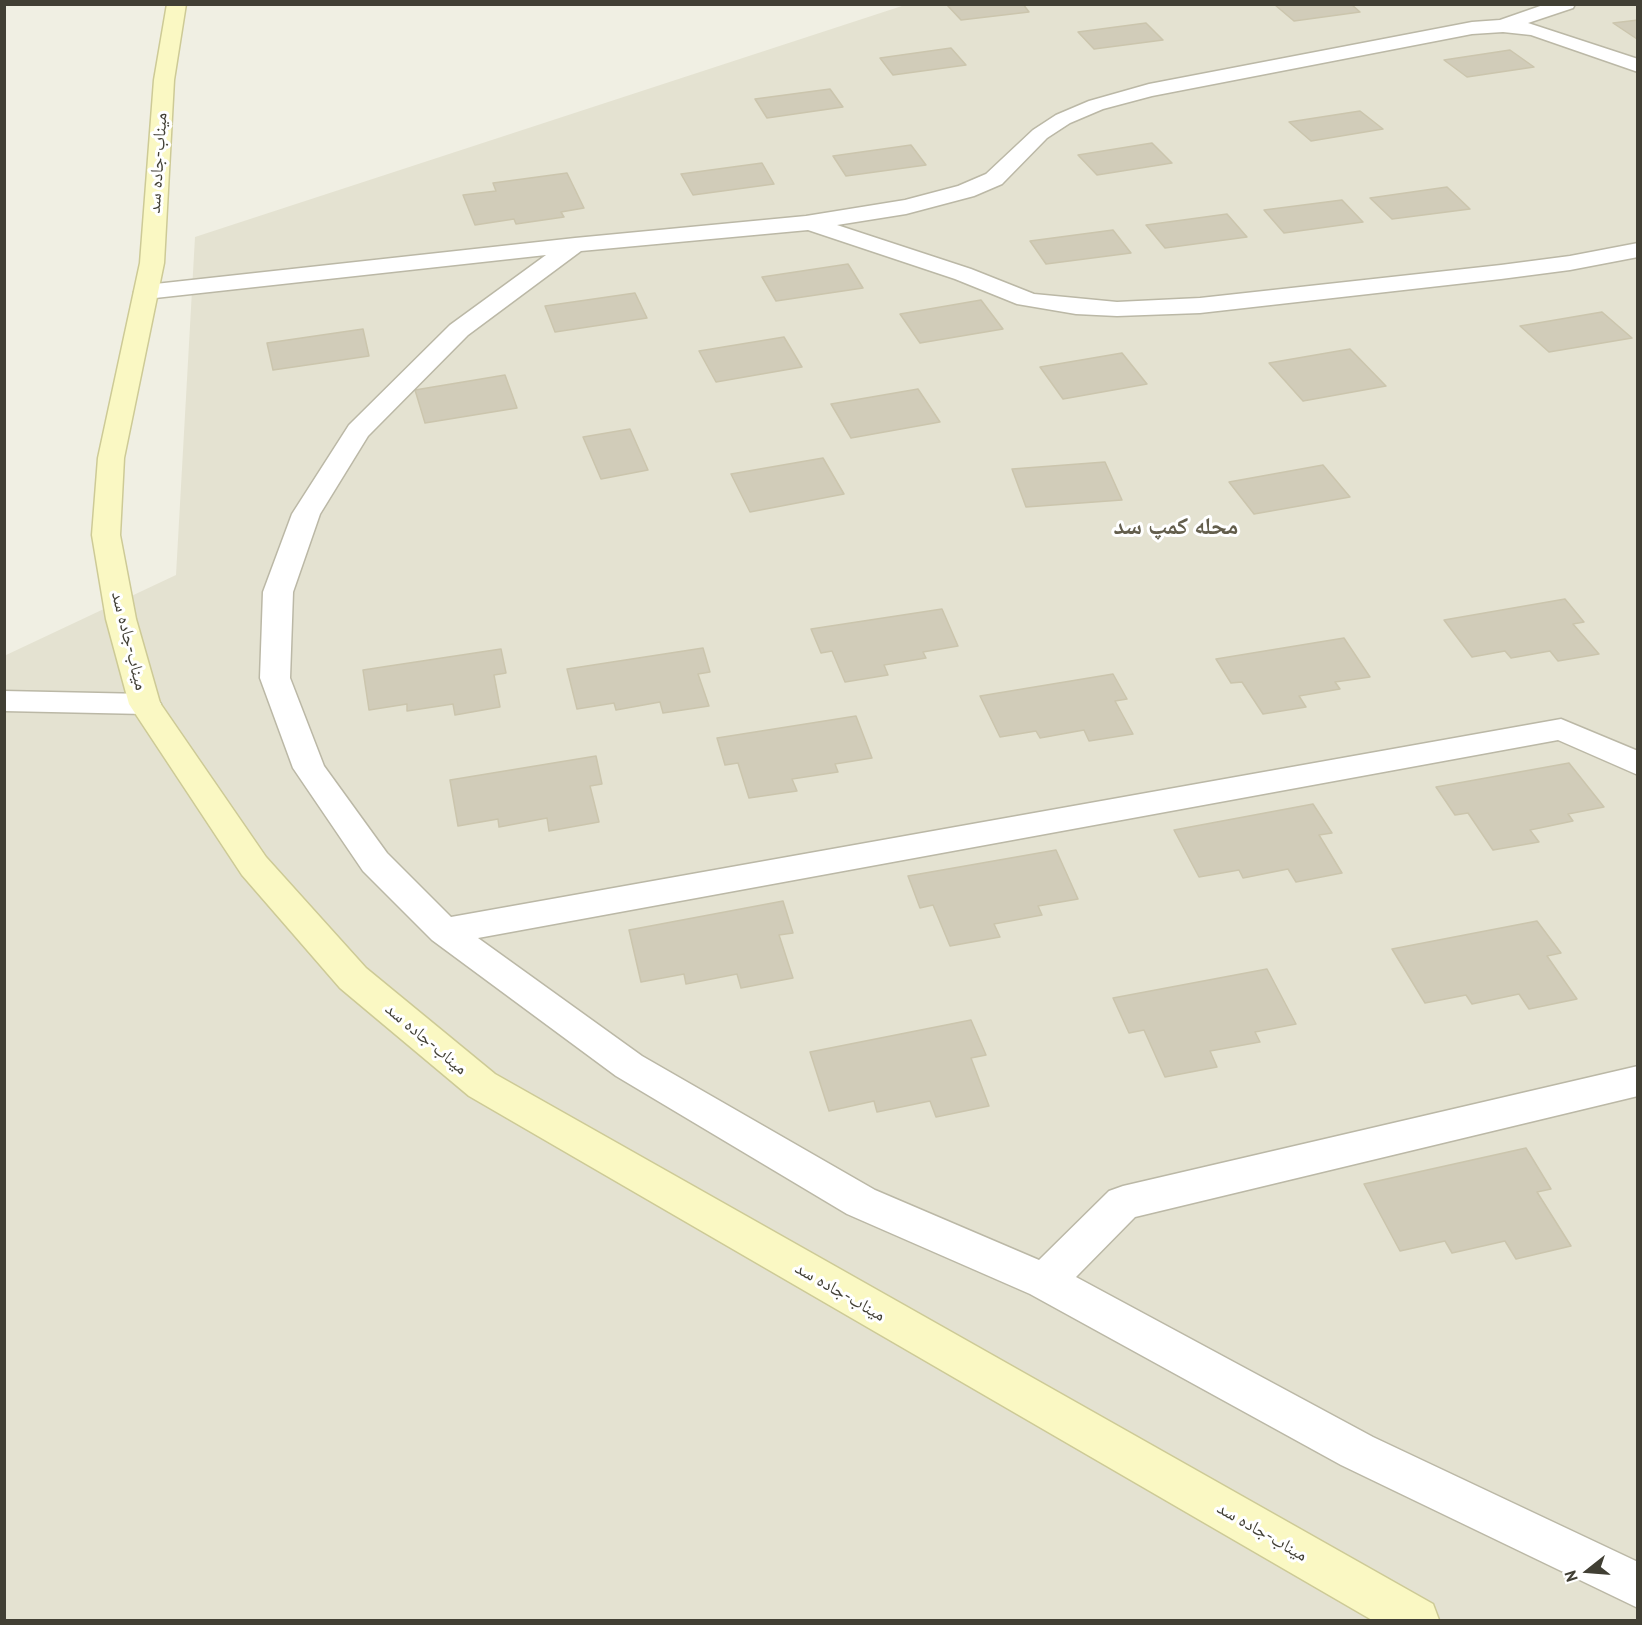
<!DOCTYPE html>
<html>
<head>
<meta charset="utf-8">
<style>
  body { margin:0 }
  #map { position:relative; width:1642px; height:1625px; overflow:hidden; background:#f0efe3; font-family:"PT Sans",sans-serif }
  canvas { display:block }
  .frame { position:absolute; inset:0; border:6px solid #413f34; pointer-events:none }
  .north { position:absolute; left:1558px; top:1541px; width:60px; height:60px; -webkit-text-stroke:4px #fff; paint-order:stroke; rotate:253deg; font-size:16px; font-weight:700; line-height:24px; text-align:center; color:#413f34 }
  .north::after { content:''; display:block; margin:auto; width:21px; height:27px; background:#413f34; clip-path:polygon(50% 0,100% 100%,50% 72%,0 100%) }
</style>
</head>
<body>
<div id="map">
<canvas width="1642" height="1625"></canvas>
<div class="frame"></div>
<div class="north">N</div>
</div>
<script>
const g = document.querySelector('canvas').getContext('2d');
g.lineJoin = 'round';
function paint(path, color) {
  g.fillStyle = color;
  g.fill(path, 'evenodd');
}
function stroke(path, color, width, dash) {
  g.strokeStyle = color;
  g.lineWidth = width;
  g.lineCap = dash ? 'butt' : 'round';
  g.setLineDash(dash || []);
  g.stroke(path);
}
function drawText(font, color, halo, rows, align = 'center') {
  g.font = font + ' "PT Sans","Noto Naskh Arabic",sans-serif';
  g.lineWidth = 6;
  g.setLineDash([]);
  g.textBaseline = 'middle';
  g.strokeStyle = halo;
  g.fillStyle = color;
  for (const [text, x, y, turn = 0] of rows) {
    g.save();
    g.translate(x, y);
    g.rotate((+turn || 0) * Math.PI / 180);
    g.textAlign = isNaN(turn) ? turn : align;
    if (halo) g.strokeText(text, 0, 0);
    g.fillText(text, 0, 0);
    g.restore();
  }
}
paint(new Path2D(`
  M905 5H1637V1620H5L4 656 176 575 195 237Z`), '#e4e2d1');
const building = new Path2D(`
  M1023 4 1029 12 961 20 947 5Z
  M1351 4 1360 12 1294 21 1275 5Z
  M1638 20 1637 39 1613 23Z
  M1146 23 1163 40 1094 49 1078 32Z
  M951 48 966 65 893 75 880 58Z
  M1510 50 1534 67 1467 77 1444 60Z
  M830 89 843 107 767 118 755 99Z
  M1360 111 1383 129 1311 141 1289 122Z
  M1152 143 1172 163 1097 175 1078 155Z
  M911 145 926 165 846 176 833 156Z
  M762 163 774 184 693 195 681 174Z
  M567 173 584 208 561 212 564 217 516 224 514 219 475 225 463 195 496 191 493 183Z
  M1447 187 1470 209 1392 219 1370 198Z
  M1342 200 1363 222 1284 233 1264 210Z
  M1227 214 1247 237 1165 248 1146 225Z
  M1113 230 1131 253 1046 264 1030 241Z
  M848 264 863 288 776 301 762 277Z
  M635 293 647 318 555 332 545 306Z
  M981 300 1003 329 920 343 900 314Z
  M1602 312 1632 338 1549 352 1520 326Z
  M363 329 369 356 273 370 267 343Z
  M784 337 802 367 716 382 699 351Z
  M1350 349 1386 386 1303 401 1269 363Z
  M1122 353 1147 384 1063 399 1040 367Z
  M505 375 517 408 425 423 415 390Z
  M918 389 940 422 851 438 831 404Z
  M630 429 648 470 601 479 583 437Z
  M823 458 844 494 750 512 731 474Z
  M1105 462 1122 500 1026 507 1012 469Z
  M1323 465 1350 497 1254 514 1229 482Z
  M1565 599 1584 622 1573 624 1599 654 1558 661 1550 651 1511 658 1505 651 1472 657 1444 620Z
  M942 609 958 646 923 652 926 658 884 665 888 675 845 682 832 651 821 653 811 629Z
  M1344 638 1370 677 1335 682 1340 689 1299 696 1306 707 1263 714 1242 682 1231 683 1216 659Z
  M703 648 710 672 698 674 709 706 663 713 660 702 616 710 614 703 577 709 567 669Z
  M501 649 506 673 494 675 500 707 455 715 453 704 407 711V704L369 710 363 670Z
  M1113 674 1127 699 1115 701 1133 734 1089 741 1084 730 1040 738 1036 731 1000 737 980 696Z
  M856 716 872 758 835 764 838 772 792 779 797 791 749 798 738 763 725 765 717 738Z
  M596 756 602 784 590 786 599 822 549 831 547 818 499 827 498 819 458 826 450 780Z
  M1569 763 1604 807 1568 814 1573 821 1530 830 1539 842 1493 850 1468 813 1455 815 1436 787Z
  M1313 804 1332 833 1319 835 1342 873 1296 882 1288 869 1243 878 1239 870 1199 877 1174 830Z
  M1056 850 1078 899 1038 906 1042 915 994 924 1000 937 950 946 933 905 920 908 908 876Z
  M783 901 793 933 779 935 793 978 741 988 737 974 686 984 684 974 641 982 629 930Z
  M1537 921 1561 953 1547 956 1577 999 1529 1009 1519 994 1472 1004 1466 995 1425 1003 1392 949Z
  M1267 969 1296 1024 1255 1032 1260 1042 1210 1051 1217 1067 1165 1077 1144 1030 1129 1033 1113 998Z
  M971 1020 986 1055 971 1058 989 1106 936 1117 930 1101 877 1112 874 1101 829 1111 810 1052Z
  M1526 1148 1551 1189 1537 1192 1571 1246 1516 1259 1505 1241 1452 1253 1445 1241 1400 1251 1364 1184Z`);
paint(building, '#d1ccb9');
stroke(building, '#cbc5ad', 1.5);
const street = new Path2D(`
  M1546 4H1575L1573 8 1528 23 1638 59V72L1531 35 1503 32 1472 34 1152 96 1103 109 1070 123 1047 138 1002 184 974 196 906 214 837 225 971 269 1034 294 1117 302 1200 298 1501 265 1570 256 1638 243V257L1570 270 1501 279 1200 313 1117 316 1076 314 1017 304 955 279 808 230 581 251 468 335 368 436 320 514 293 592 290 678 324 766 387 853 451 917 1561 719 1638 751V775L1558 740 478 938 642 1056 875 1190 1039 1260 1109 1191 1123 1186 1638 1066V1096L1135 1217 1076 1277 1373 1437 1638 1562V1608L1341 1465 1030 1294 847 1214 616 1076 432 940 363 871 293 768 260 678 263 592 292 514 349 425 450 325 546 255 146 299 138 297 134 292 138 287 146 285 575 238 806 216 905 200 958 186 986 174 1033 130 1056 115 1089 101 1149 84 1472 22 1500 20Z
  M4 691 145 694 156 697 161 704 156 711 145 714 4 711Z`);
const secondary = new Path2D(`
  M167 4H186L174 80 164 263 124 458 120 535 136 619 160 703 266 857 366 968 495 1074 1433 1604 1439 1620H1372L469 1096 340 988 242 875 129 704 106 619 92 535 98 458 140 263 154 80Z`);
stroke(street, '#bbb8a6', 3);
stroke(secondary, '#cdca96', 3);
paint(street, '#fff');
paint(secondary, '#faf8c3');
drawText('18px', '#413f34', '#fff', [
  ["میناب-جاده سد",158,163,-86],
  ["میناب-جاده سد",129,641,76],
  ["میناب-جاده سد",426,1039,40],
  ["میناب-جاده سد",840,1292,30],
  ["میناب-جاده سد",1262,1532,30]
]);
drawText('bold 24px', '#635e4c', '#fff', [
  ["محله کمپ سد",1176,527]
]);
</script>
</body>
</html>
